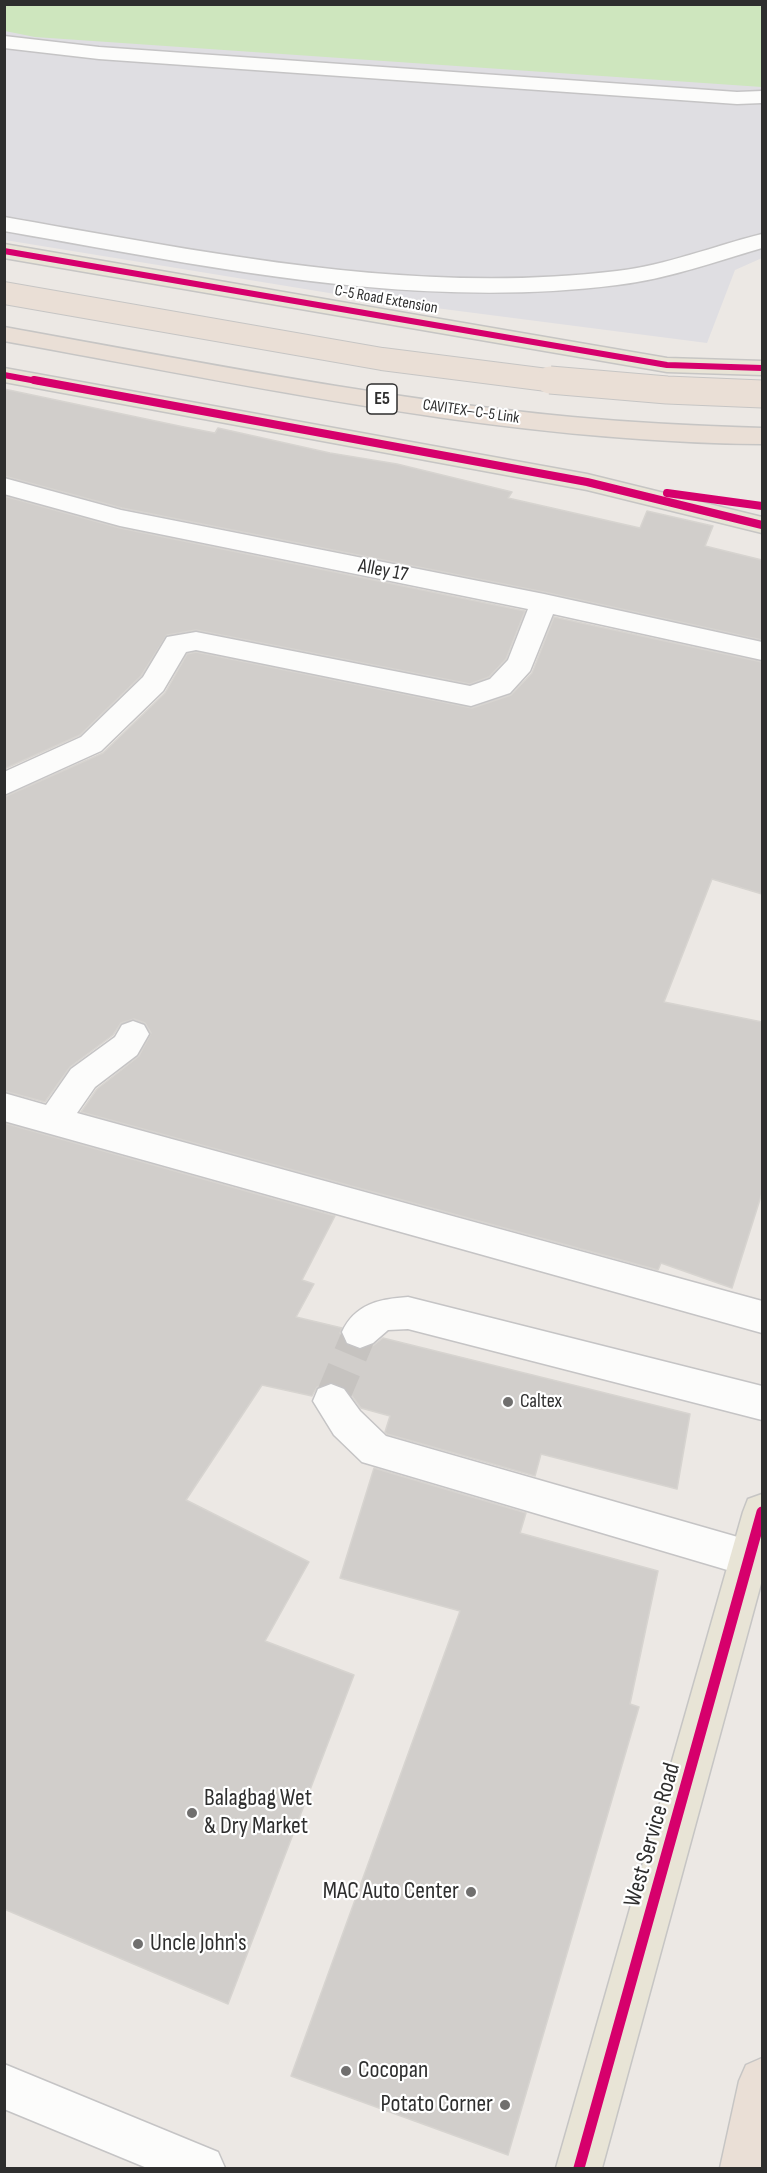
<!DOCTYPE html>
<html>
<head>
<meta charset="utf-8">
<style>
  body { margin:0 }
  #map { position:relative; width:767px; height:2173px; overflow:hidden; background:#ece8e4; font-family:"Sofia Sans Condensed",sans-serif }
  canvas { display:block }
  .frame { position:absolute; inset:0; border:6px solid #2e2e2e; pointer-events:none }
</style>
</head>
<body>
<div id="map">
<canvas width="767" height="2173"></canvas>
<div class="frame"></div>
</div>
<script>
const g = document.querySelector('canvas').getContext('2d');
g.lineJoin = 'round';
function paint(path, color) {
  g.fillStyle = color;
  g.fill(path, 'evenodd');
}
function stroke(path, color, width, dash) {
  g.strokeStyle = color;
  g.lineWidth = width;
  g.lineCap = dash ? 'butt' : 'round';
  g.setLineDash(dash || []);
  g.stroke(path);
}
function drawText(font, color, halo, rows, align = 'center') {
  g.font = font + ' "Sofia Sans Condensed",sans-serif';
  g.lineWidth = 4.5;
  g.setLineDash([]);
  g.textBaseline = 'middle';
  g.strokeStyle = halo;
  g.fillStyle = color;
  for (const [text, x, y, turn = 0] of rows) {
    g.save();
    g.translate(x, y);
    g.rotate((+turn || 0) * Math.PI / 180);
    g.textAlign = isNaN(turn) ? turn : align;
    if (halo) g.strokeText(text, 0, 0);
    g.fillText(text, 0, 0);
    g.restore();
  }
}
paint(new Path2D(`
  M4 5H762V258L735 270 707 343 366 299 5 240Z`), '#dfdee2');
paint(new Path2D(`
  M4 5H762V87L35 37 5 31Z`), '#cee6be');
const building = new Path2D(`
  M4 389 184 427 215 433 218 428 330 453 397 464 512 492 508 498 640 528 647 511 713 526 705 546 762 560V640L544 592 122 508 4 476Z
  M4 496 120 528 525 611 506 659 489 677 470 684 196 630 167 635 141 676 80 735 4 769Z
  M554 617 762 662V894L712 879 664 1002 762 1022V1193L732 1288 661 1263 658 1270 81 1112 97 1089 139 1056 151 1033 145 1023 134 1019 121 1023 113 1035 70 1067 45 1102 4 1091V797L103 753 165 693 187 654 196 652 472 708 511 695 532 673Z
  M4 1123 335 1216 302 1280 314 1284 296 1317 342 1328 340 1333 346 1345 361 1350 374 1345 383 1338 690 1414 677 1489 541 1454 535 1476 387 1434 385 1432 390 1416 361 1408 346 1388 332 1382 317 1387 312 1396 262 1385 186 1500 309 1562 265 1641 354 1675 228 2004 4 1909Z
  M374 1468 526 1513 520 1533 658 1571 630 1704 639 1707 508 2155 291 2076 460 1611 340 1578Z`);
paint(building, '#d1cecb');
stroke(building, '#d7d4d0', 1.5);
stroke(new Path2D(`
  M331 1401 360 1332`), '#c6c3c0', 34, [34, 16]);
const minor = new Path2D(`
  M4 36 99 47 737 92 762 91V103L737 104 99 59 4 48Z
  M4 217C206 252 412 296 617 271 667 265 714 246 762 234V248C715 262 667 279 617 285 412 311 206 266 4 231Z
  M4 478 121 510 544 594 762 642V660L553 614 530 671 510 693 471 706 196 650 186 652 163 691 101 751 4 795V772L81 737 143 677 167 637 196 632 470 686 490 679 508 660 528 609 120 526 4 494Z
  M133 1021 144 1025 149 1034 137 1055 95 1087 77 1113 762 1301V1333L4 1121V1093L46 1105 71 1069 115 1037 122 1025Z
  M408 1297 762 1386V1420L408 1329 388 1330 373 1343 360 1348 347 1343 342 1332C355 1304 379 1299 408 1297Z
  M331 1384 344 1389 360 1411 386 1436 762 1544V1572L751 1577 362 1462 334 1435 313 1401 318 1389Z
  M4 2064 218 2152 225 2168H147L4 2109Z`);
const major = new Path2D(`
  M4 244 667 358 762 361V375L667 372 4 258Z
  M4 368 587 474 762 517V533L587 490 4 382Z
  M762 1494V1580L602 2168H556L743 1512 748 1499Z`);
const highway = new Path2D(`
  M4 327C193 361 382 399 572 417 635 423 699 426 762 428V444C508 442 254 386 4 341Z
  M762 2058V2168H720L739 2081 746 2065Z`);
stroke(minor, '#c5c4c5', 3);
stroke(major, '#c6c5c4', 3);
stroke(highway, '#c6c5c4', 3);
paint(minor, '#fcfcfb');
paint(major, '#e8e4d6');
paint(highway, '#eadfd6');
const highwayBridgeFar1 = new Path2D(`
  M4 293 382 359 563 382`);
const highwayBridge = new Path2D(`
  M550 380 667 390 762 394`);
stroke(highwayBridgeFar1, '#c6c5c4', 24, []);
stroke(highwayBridge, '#c6c5c4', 29, []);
stroke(highwayBridgeFar1, '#eadfd6', 22);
stroke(highwayBridge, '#eadfd6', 27);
stroke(new Path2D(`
  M4 251 667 365 762 368
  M4 375 42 382`), '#d6006c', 6);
stroke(new Path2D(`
  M34 380 587 482 762 525
  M667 493 762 506`), '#d6006c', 8);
stroke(new Path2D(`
  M579 2168 762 1512`), '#d6006c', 11);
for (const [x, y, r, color] of [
  [508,1402,6,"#706f6e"],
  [192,1813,6,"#706f6e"],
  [471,1892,6,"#706f6e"],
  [138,1944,6,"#706f6e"],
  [346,2071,6,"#706f6e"],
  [505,2105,6,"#706f6e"]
]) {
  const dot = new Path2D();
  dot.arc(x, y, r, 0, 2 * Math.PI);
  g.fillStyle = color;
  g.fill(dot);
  stroke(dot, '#fff', 2);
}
drawText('16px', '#2e2e2e', '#fff', [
  ["C-5 Road Extension",386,300,10],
  ["CAVITEX–C-5 Link",471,412,8]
]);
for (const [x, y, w] of [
  [382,399,30]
]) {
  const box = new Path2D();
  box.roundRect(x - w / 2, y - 15, w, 30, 4.5);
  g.fillStyle = '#fff';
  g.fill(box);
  stroke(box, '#2e2e2e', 1.5);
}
drawText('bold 18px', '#2e2e2e', null, [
  ["E5",382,399]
]);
drawText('20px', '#2e2e2e', '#fff', [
  ["Alley 17",383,571,11]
]);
drawText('20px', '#2e2e2e', '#fff', [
  ["Caltex",520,1402]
], 'left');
drawText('24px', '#2e2e2e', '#fff', [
  ["Balagbag Wet",204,1799],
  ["& Dry Market",204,1827],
  ["MAC Auto Center",459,1892,"right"],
  ["Uncle John's",150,1944],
  ["Cocopan",358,2071],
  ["Potato Corner",493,2105,"right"]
], 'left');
drawText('24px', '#2e2e2e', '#fff', [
  ["West Service Road",653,1835,-74]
]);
</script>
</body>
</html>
